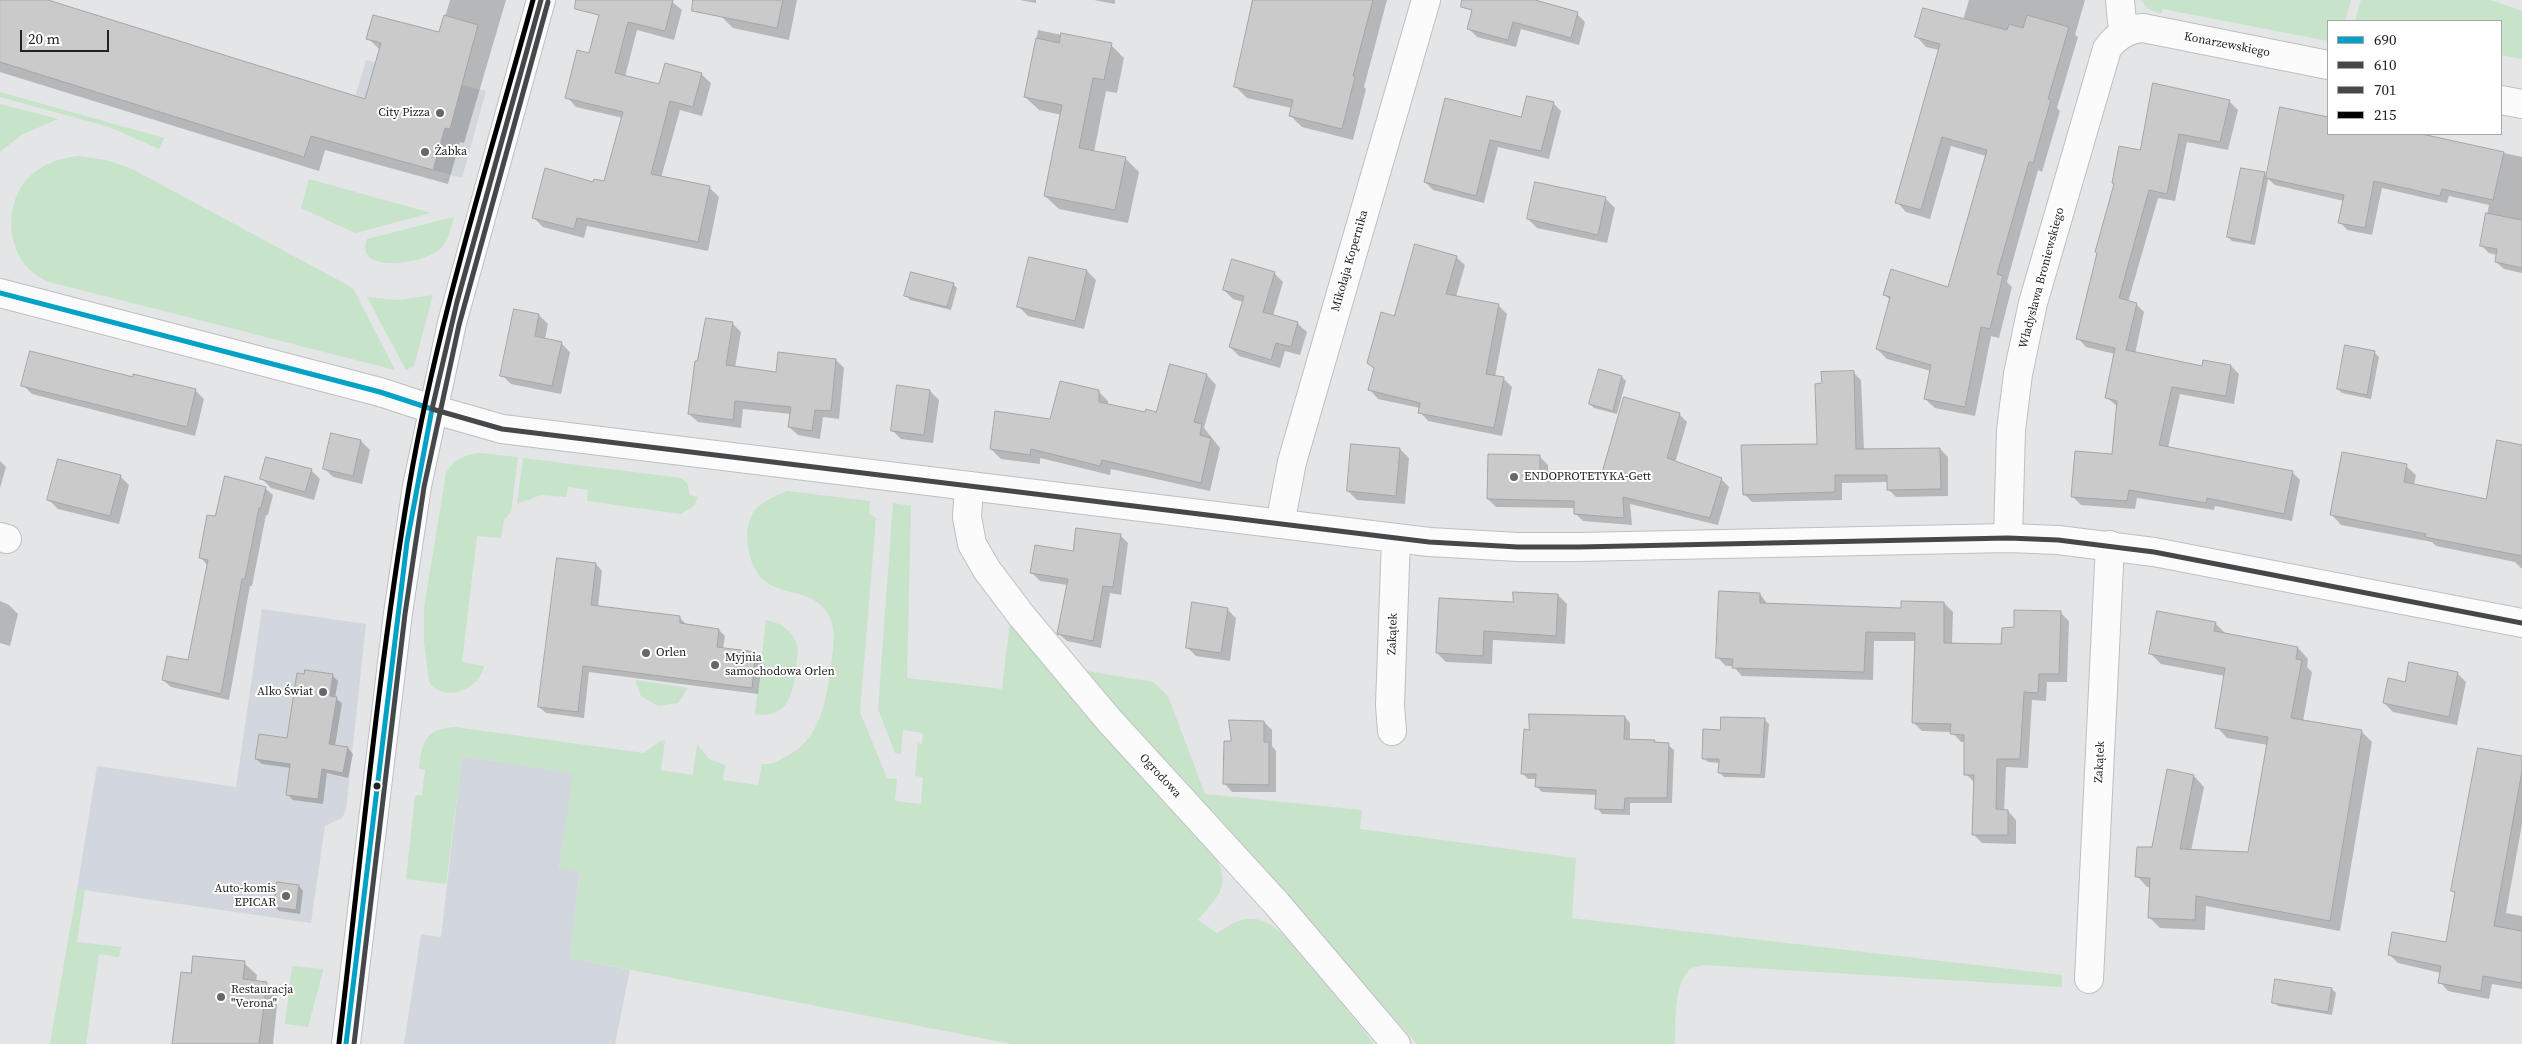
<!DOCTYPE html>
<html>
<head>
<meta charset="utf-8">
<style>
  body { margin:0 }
  #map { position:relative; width:2522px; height:1044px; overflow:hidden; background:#e3e5e7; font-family:"Source Serif 4",serif }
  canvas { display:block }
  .legend { position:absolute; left:2327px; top:20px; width:175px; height:115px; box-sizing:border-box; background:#fff; border:1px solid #a7a7a7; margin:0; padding:6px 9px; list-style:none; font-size:15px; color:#222324 }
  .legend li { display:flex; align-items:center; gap:10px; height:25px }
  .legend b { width:25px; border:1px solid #a7a7a7 }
  .scale { position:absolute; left:20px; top:30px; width:89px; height:22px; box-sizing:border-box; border:2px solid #222324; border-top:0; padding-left:6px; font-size:15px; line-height:18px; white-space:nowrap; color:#222324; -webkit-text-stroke:4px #fff; paint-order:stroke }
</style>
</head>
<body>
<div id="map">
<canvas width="2522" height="1044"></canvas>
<ul class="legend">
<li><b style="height:6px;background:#02a2c6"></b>690</li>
<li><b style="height:6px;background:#45484a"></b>610</li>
<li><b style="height:6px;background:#45484a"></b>701</li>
<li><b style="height:6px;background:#000"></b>215</li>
</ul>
<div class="scale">20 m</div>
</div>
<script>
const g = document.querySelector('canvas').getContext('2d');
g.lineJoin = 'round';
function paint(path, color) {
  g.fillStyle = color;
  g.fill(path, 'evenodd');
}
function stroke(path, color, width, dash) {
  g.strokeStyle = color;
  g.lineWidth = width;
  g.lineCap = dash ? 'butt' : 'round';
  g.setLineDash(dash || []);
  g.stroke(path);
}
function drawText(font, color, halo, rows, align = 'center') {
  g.font = font + ' "Source Serif 4",serif';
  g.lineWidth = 4;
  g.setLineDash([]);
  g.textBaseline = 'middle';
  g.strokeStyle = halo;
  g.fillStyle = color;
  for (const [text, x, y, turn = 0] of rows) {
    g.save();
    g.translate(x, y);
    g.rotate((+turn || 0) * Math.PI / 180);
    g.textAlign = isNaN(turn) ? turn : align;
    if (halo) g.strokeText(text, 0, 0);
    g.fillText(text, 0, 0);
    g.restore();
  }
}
paint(new Path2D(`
  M366 60 486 91 462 178 351 147 346 128Z
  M262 609 366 624 346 810 342 818 325 826 311 923 77 889 97 766 236 787Z
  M462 756 574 773 559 868 580 871 570 958 630 970 615 1044H404L421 934 441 937Z`), '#d2d7dd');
paint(new Path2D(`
  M2141 0H2351L2345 21H2328V41L2163 9 2161 14 2147 8Z
  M2361 0H2491L2522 11V59L2501 55V21H2355Z
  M0 92 164 138 159 149 109 127 0 97Z
  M0 104 58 119 21 135 0 152Z
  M78 156 107 160 134 170 353 288 395 370 50 282C9 268 0 212 26 180 40 165 59 158 78 156Z
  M309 179 431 213 355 233 301 208Z
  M454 217C451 227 449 240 441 248 426 264 353 275 367 239Z
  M433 295 414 366 406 370 367 297 398 300Z
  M479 453 518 457 511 512 504 520 501 538 477 536 462 662 484 666C480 690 443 703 429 682L424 642V608L446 473C454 459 464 455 479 453Z
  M523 458 681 478 687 483 690 495 698 497 694 506 681 514 587 501 588 490 568 487 566 497 541 495 517 504Z
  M787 491 870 501 869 514 876 518 860 712 887 778 897 779 895 801 921 804 923 777 915 776 918 743 922 744 923 733 903 730 901 754 895 753 878 709 893 503 911 506 907 678 1002 689 1010 622 1213 853C1233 887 1219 894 1198 920L1217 933C1232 924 1244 914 1263 921 1281 928 1293 947 1305 961 1329 988 1352 1015 1374 1044H1012L570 958 580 872 559 869 573 773 462 756 446 884 406 879 415 795H422L425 770 419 768C422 742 425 729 455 727L644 753 660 741 665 740 661 770 693 775 697 744 709 759 725 765 723 780 758 785 762 764C770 765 776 762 783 758 821 741 826 701 831 665 833 649 837 631 829 616 813 587 786 598 765 581 747 567 741 528 755 510 763 501 776 496 787 491Z
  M766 620C782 623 796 633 798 650 794 679 796 721 755 714Z
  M1081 670 1153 682 1168 696 1205 794 1362 810 1360 829 1576 858 1572 918 2062 975V987L1704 965C1700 966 1695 967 1692 968 1673 980 1676 1025 1675 1044H1417L1231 832Z
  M635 680 688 688 678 703 658 706 641 696Z
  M77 889 85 890 77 942 121 947 119 957 99 954 86 1044H50Z
  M292 966 323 969V971L308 1027 285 1024Z`), '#c7e3ca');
paint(new Path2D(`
  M0 0H44L366 100 380 50 368 38 440 34 450 0H506L464 143 460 142 448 184 325 150 319 171 0 72Z
  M604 0H670L682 10 674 40 637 30 625 77 660 85 701 74 711 83 702 116 680 110 661 178 709 187 719 197 708 251 587 226 584 238 543 227 533 217 594 183 604 182 623 118 576 107 567 97 590 55Z
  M724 0H797L789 40 733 28 721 16Z
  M1020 0H1036V3Z
  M1094 0H1115V4Z
  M1252 0H1387L1364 87 1366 89 1353 140 1302 127 1290 115 1292 108 1247 98 1236 87Z
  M1476 0H1526L1577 14 1585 22 1579 45 1521 29 1516 47 1477 37 1469 29Z
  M1969 0H2085L2075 35 2078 37 2057 108 2060 111 2042 172 2038 170 2007 282 2012 287 1999 338 1991 336 1975 416 1935 408 1925 399 1931 371 1887 359 1877 349 1891 301 1885 295 1949 288 1986 156 1951 146 1930 219 1906 212 1897 202 1939 50 1926 47 1917 37 1963 20Z
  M1038 30 1111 45 1124 58 1117 93 1106 91 1094 152 1126 159 1139 172 1128 223 1059 209 1045 196 1062 115 1039 110 1025 97Z
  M2229 101 2238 110 2228 150 2187 142 2175 201 2158 198 2128 302 2136 304 2144 312 2135 354 2203 368 2204 361 2231 366 2239 374 2234 404 2180 394 2168 448 2292 472 2300 480 2292 521 2215 506 2214 510 2137 498 2135 509 2081 505 2073 497 2114 456 2118 407 2106 397 2115 354 2086 347 2078 338 2141 152Z
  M1553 103 1561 111 1549 159 1498 147 1484 203 1433 190 1425 182 1521 118Z
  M2281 108 2328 118V134H2417L2522 157V273L2504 269 2496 262 2497 255 2489 253 2481 245 2489 205 2449 196 2447 203 2382 188 2372 235 2347 230 2340 222 2344 201 2275 185 2268 179 2255 245 2232 241 2228 237 2264 173 2267 176Z
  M1536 183 1606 199 1615 208 1607 243 1537 228 1528 219Z
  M1456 257 1465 265 1456 297 1498 305 1507 314 1495 377 1503 378 1512 387 1502 436 1428 421 1420 412V408L1378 399 1370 390 1375 369 1368 363 1395 317Z
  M1087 271 1096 280 1084 329 1028 316 1019 307Z
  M1274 273 1283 282 1273 316 1298 324 1307 332 1300 355 1285 351 1280 368 1239 356 1230 347 1243 302 1233 299 1224 290Z
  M953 284 957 288 951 310 910 300 906 295Z
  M539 315 548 324 545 339 561 343 570 352 561 394 511 384 502 375Z
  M732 323 741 332 735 368 777 373 836 360 844 368 839 419 823 417 820 439 798 435 789 427 791 414 743 409 741 428 698 422 689 414Z
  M2375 353 2379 357 2371 399 2342 393 2338 389Z
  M1171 366 1207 375 1216 385 1204 428 1220 448 1210 491 1111 469 1110 475 1040 458V464L1001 459 991 449 1051 420 1098 391 1108 401V405L1146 413H1157Z
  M1853 372 1861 380 1864 450 1940 449 1948 457V496L1896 497 1888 489V482L1842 483V500L1752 502 1744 494 1818 445 1823 385Z
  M1622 377 1626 381 1617 414 1594 408 1590 404Z
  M134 378 195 390 204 399 195 436 32 394 23 385Z
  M930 391 939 400 933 443 901 439 892 430Z
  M1679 414 1687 422 1675 463 1721 479 1729 487 1718 525 1630 504 1632 525 1583 521 1575 513V508L1496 507 1488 499 1540 457 1548 465V473L1601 477Z
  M332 435 361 441 370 450 362 484 333 477 324 468Z
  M2522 446V569L2515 562 2436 546 2432 542 2341 525 2332 515 2406 466 2416 475 2414 485 2487 500Z
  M1400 449 1409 458 1405 504 1357 500 1348 491Z
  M0 461 6 467 0 488Z
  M311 470 320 479 314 500 271 488 262 479Z
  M120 476 129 485 119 524 58 509 49 500Z
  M265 488 273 495 268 515H266L252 586H250L229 700 171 687 163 680 189 662 208 566 201 558Z
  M1120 535 1128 543 1121 595 1110 593 1101 648 1067 641 1059 634 1068 585 1040 581 1032 573 1074 552Z
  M596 564 602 571 598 607 680 618 686 624 719 630 725 636 723 649 756 653 762 660 758 694 589 672 584 718 546 713 539 707Z
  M1760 594 1768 605 1902 609 1944 603 1953 612 1952 645 2002 646 2015 629 2060 612 2069 621 2067 682H2047L2046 701 2032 700 2028 768 2006 767 2004 811H2008L2016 820V844L1982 843 1973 834 1975 783 1966 774 1965 742H1961L1952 732 1922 731 1913 722 1916 641H1874L1873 680 1742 676 1733 666H1726L1717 657Z
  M1558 595 1567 604 1565 644 1493 640 1492 664 1446 662 1437 653Z
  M0 601 9 605 18 614 10 646 0 643Z
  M1227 609 1236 618 1230 661 1196 656 1187 647Z
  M2215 623 2226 634 2298 648 2308 659 2307 667 2312 672 2303 721 2361 731 2372 742 2340 931 2206 906 2205 930 2160 928 2149 917 2151 887H2147L2137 876 2194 776 2204 787 2191 851 2249 853 2268 745 2227 738 2217 727 2225 676 2161 664 2151 654Z
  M2457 673 2466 682 2457 725 2393 712 2384 703Z
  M333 676 338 681 335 698 342 703 335 746 348 748 353 754 348 778 327 773 323 804 293 800 288 795 291 768 262 764 256 759 288 739Z
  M1625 717 1630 723V740L1654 741 1657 744 1668 745 1674 750 1672 803H1630V815L1602 814 1597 808V795L1542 792 1536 786 1537 779H1528L1523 774Z
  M1722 718 1765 720 1769 724 1765 778 1724 777 1720 773V763L1708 762 1703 758 1722 731Z
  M1264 722 1272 730V746L1276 751V792H1232L1225 784 1232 742Z
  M2522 757V824L2506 913 2522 916V989L2492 984 2489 999 2448 991 2440 982 2441 973 2398 963 2389 954 2447 944 2456 894 2453 890Z
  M299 886 303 891 300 914 279 911 275 907Z
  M244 963 257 975 256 982 266 983 278 995 273 1044H173Z
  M2332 989 2336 993 2332 1015 2278 1006 2274 1002Z`), '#0003');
const building = new Path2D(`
  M0 0H48L365 99 381 43 366 39 373 15 439 32 444 15 478 25 450 129 445 128 433 170 311 136 304 157 0 62Z
  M576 0H673L665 31 628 22 615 73 659 84 665 63 702 73 693 107 670 101 651 174 710 186 698 242 577 218 574 229 532 218 545 168 593 182 594 179 604 181 623 112 565 98 577 50 589 53 599 15 575 9Z
  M693 0H783L777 28 692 11Z
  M1253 0H1373L1353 76 1355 77 1342 129 1289 116 1293 100 1234 87Z
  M1462 0H1535L1578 12 1571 38 1513 22 1508 40 1467 29 1472 10 1461 7Z
  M1923 8 2007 30 2009 24 2023 28 2027 15 2069 27 2048 99 2051 100 2033 163 2029 162 1997 274 2003 276 1990 329 1981 327 1965 407 1924 399 1931 365 1876 349 1890 297 1883 295 1891 269 1948 287 1987 150 1942 137 1921 210 1895 203 1940 44 1915 37Z
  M1061 33 1112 43 1104 80 1093 78 1079 148 1126 157 1115 210 1044 196 1062 105 1024 97 1036 38 1059 43Z
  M2153 83 2230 100 2220 142 2179 134 2167 194 2149 190 2119 298 2137 303 2126 350 2202 366 2203 360 2231 365 2226 396 2172 387 2159 445 2293 471 2284 514 2207 498 2206 503 2129 490 2127 501 2071 497 2075 451 2112 454 2117 401 2105 398 2115 348 2076 339 2097 253 2095 252 2114 184 2112 183 2119 146 2140 150Z
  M1527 96 1554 102 1541 151 1490 140 1476 196 1424 182 1445 98 1521 117Z
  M2280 107 2328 117V134H2422L2504 152 2493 200 2442 189 2440 196 2374 181 2365 228 2338 223 2344 195 2266 178Z
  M2241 168 2265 172 2251 242 2227 237Z
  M1535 182 1606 197 1598 235 1527 219Z
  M2486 213 2522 220V268L2495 262 2497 249 2480 246Z
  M1415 244 1457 256 1446 294 1499 304 1486 374 1504 377 1494 428 1418 413 1420 403 1368 390 1374 368 1367 363 1381 312 1394 316Z
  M1029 257 1087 270 1075 321 1017 307Z
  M1232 259 1275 272 1263 312 1298 322 1291 347 1276 343 1271 360 1229 347 1244 296 1223 290Z
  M911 272 954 283 947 307 904 296Z
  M514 309 539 314 535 336 562 342 552 386 500 376Z
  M706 318 733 322 726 365 776 372 778 352 836 359 831 411 815 410 812 431 788 427 791 407 735 401 733 420 688 414 695 361H697Z
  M2345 345 2375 351 2367 395 2337 389Z
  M30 351 133 377V374L196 389 187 427 21 386Z
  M1170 364 1207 374 1194 422 1202 424 1200 435 1211 438 1201 483 1102 460 1100 466 1031 449 1030 455 990 449 995 411 1050 419 1060 381 1099 390V402L1145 412 1146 409 1156 412Z
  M1599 369 1622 376 1613 411 1589 404Z
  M1854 371 1856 449 1940 448 1941 489 1887 490V475H1835V492L1743 495 1741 445 1817 444 1815 384 1822 383 1821 372Z
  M897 385 930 390 924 435 891 431Z
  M1624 397 1680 413 1667 458 1722 478 1710 518 1623 497 1624 518 1574 514V501L1487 499 1488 454 1540 455V471L1601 475Z
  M331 433 361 440 353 476 323 469Z
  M2497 440 2522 445V556L2425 537 2426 534 2330 515 2342 452 2407 464 2404 482 2486 499Z
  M1351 444 1400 448 1396 496 1347 491Z
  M266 457 312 469 305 492 260 479Z
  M58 459 121 475 110 516 47 500Z
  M225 476 266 487 261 508H259L245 579H242L221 694 162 680 167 656 188 660 208 560 199 558 207 515 215 516Z
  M1076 528 1121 534 1113 587 1103 586 1093 641 1057 634 1068 579 1030 573 1035 545 1073 551Z
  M557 558 596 563 591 605 680 616V623L719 629 717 647 756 652 752 688 583 666 578 712 538 707Z
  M1719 591 1760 593V603L1901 608V601L1944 602V643L2001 644 2002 628 2014 627V610L2061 611 2059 674H2039L2038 693 2024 692 2020 759H1997L1996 809 2008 810V835H1972L1974 775H1964V735L1950 734 1951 724 1912 723 1915 633 1866 632 1864 672 1732 668 1733 659 1716 658Z
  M1513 592 1558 594 1556 636 1484 631 1483 656 1436 653 1439 598 1513 602Z
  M1192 602 1228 608 1221 653 1186 648Z
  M2157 611 2216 622 2214 631 2298 647 2296 659 2302 660 2291 718 2362 730 2330 921 2196 896 2195 920 2148 918 2150 878 2135 877 2137 847H2152L2167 769 2194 775 2180 849 2248 852 2268 737 2215 728 2225 668 2149 654Z
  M2409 662 2458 672 2449 717 2383 703 2388 678 2405 682Z
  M305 670 333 674 330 696 337 697 329 744 348 747 343 773 322 769 318 799 286 795 290 764 255 759 259 734 287 738 297 673 304 674Z
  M1529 714 1625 716 1624 739 1655 740 1654 742 1669 743 1667 798H1625L1624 810 1595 809 1596 790 1535 787 1536 774H1521L1524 729 1529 730Z
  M1721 717 1765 718 1761 775 1718 773 1719 759H1702L1703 729 1720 730Z
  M1229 720 1264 721V742H1269V785L1223 784 1224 741H1231Z
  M2478 748 2522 756V771L2494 926 2522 931V983L2483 976 2481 991 2438 983 2441 966 2388 955 2392 932 2446 942 2455 892 2451 891Z
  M277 882 299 885 296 910 274 907Z
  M193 956 245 961 243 979 267 982 259 1044H172L181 972 191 973Z
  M2275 979 2332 988 2328 1012 2272 1003Z`);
paint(building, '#cacacb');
stroke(building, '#a5a5a6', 1);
const street = new Path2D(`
  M2120 0 2122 22 2126 31
  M2501 100 2522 104
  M0 293 380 392 432 409
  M969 486 967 517 972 544 987 570 1021 615 1108 719 1277 904 1396 1044
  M1280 524 1292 462 1426 0
  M0 537 7 539
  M2008 538 2011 430 2018 374 2033 303 2107 49C2116 36 2127 29 2143 28L2328 65
  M1392 731 1390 705 1396 538
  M2089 979 2110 545`);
const secondary = new Path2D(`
  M432 409 502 429 1429 542 1518 547H1579L2008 538 2058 540 2154 552 2522 623
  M346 1044 398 613 417 486 452 323 541 0`);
stroke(street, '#bebfc1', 30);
stroke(secondary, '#bebfc1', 30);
stroke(street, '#fbfbfb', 28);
stroke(secondary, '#fbfbfb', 28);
stroke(new Path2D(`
  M0 293 380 392 432 409
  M346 1044 407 542 432 409`), '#02a2c6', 5);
stroke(new Path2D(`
  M432 409 502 429 1429 542 1518 547H1579L2008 538 2058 540 2154 552 2522 623
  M432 409 457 302 541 0`), '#45484a', 5);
stroke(new Path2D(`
  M354 1044 405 614 424 487 459 325 548 2`), '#45484a', 5);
stroke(new Path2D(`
  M339 1043C361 858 378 671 409 487 437 322 489 161 533 0`), '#000', 5);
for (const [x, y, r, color] of [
  [440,113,5,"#666768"],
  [425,152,5,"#666768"],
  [1514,477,5,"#666768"],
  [646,653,5,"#666768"],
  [715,665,5,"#666768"],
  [323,692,5,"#666768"],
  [377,786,4.5,"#222324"],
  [286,896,5,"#666768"],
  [221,997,5,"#666768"]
]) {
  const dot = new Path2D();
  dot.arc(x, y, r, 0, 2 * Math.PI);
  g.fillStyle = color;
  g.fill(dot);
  stroke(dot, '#fff', 2);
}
drawText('12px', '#222324', '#fff', [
  ["Konarzewskiego",2227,45,11],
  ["Mikołaja Kopernika",1350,261,-74],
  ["Władysława Broniewskiego",2042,278,-75],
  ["Zakątek",1393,634,-88],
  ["Zakątek",2100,762,-87],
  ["Ogrodowa",1160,776,47]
]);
drawText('12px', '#222324', '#fff', [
  ["City Pizza",430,113,"right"],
  ["Żabka",435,152],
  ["ENDOPROTETYKA-Gett",1524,477],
  ["Orlen",656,653],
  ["Myjnia",725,658],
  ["samochodowa Orlen",725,672],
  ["Alko Świat",313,692,"right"],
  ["Auto-komis",276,889,"right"],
  ["EPICAR",276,903,"right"],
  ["Restauracja",231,990],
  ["\"Verona\"",231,1004]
], 'left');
</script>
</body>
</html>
